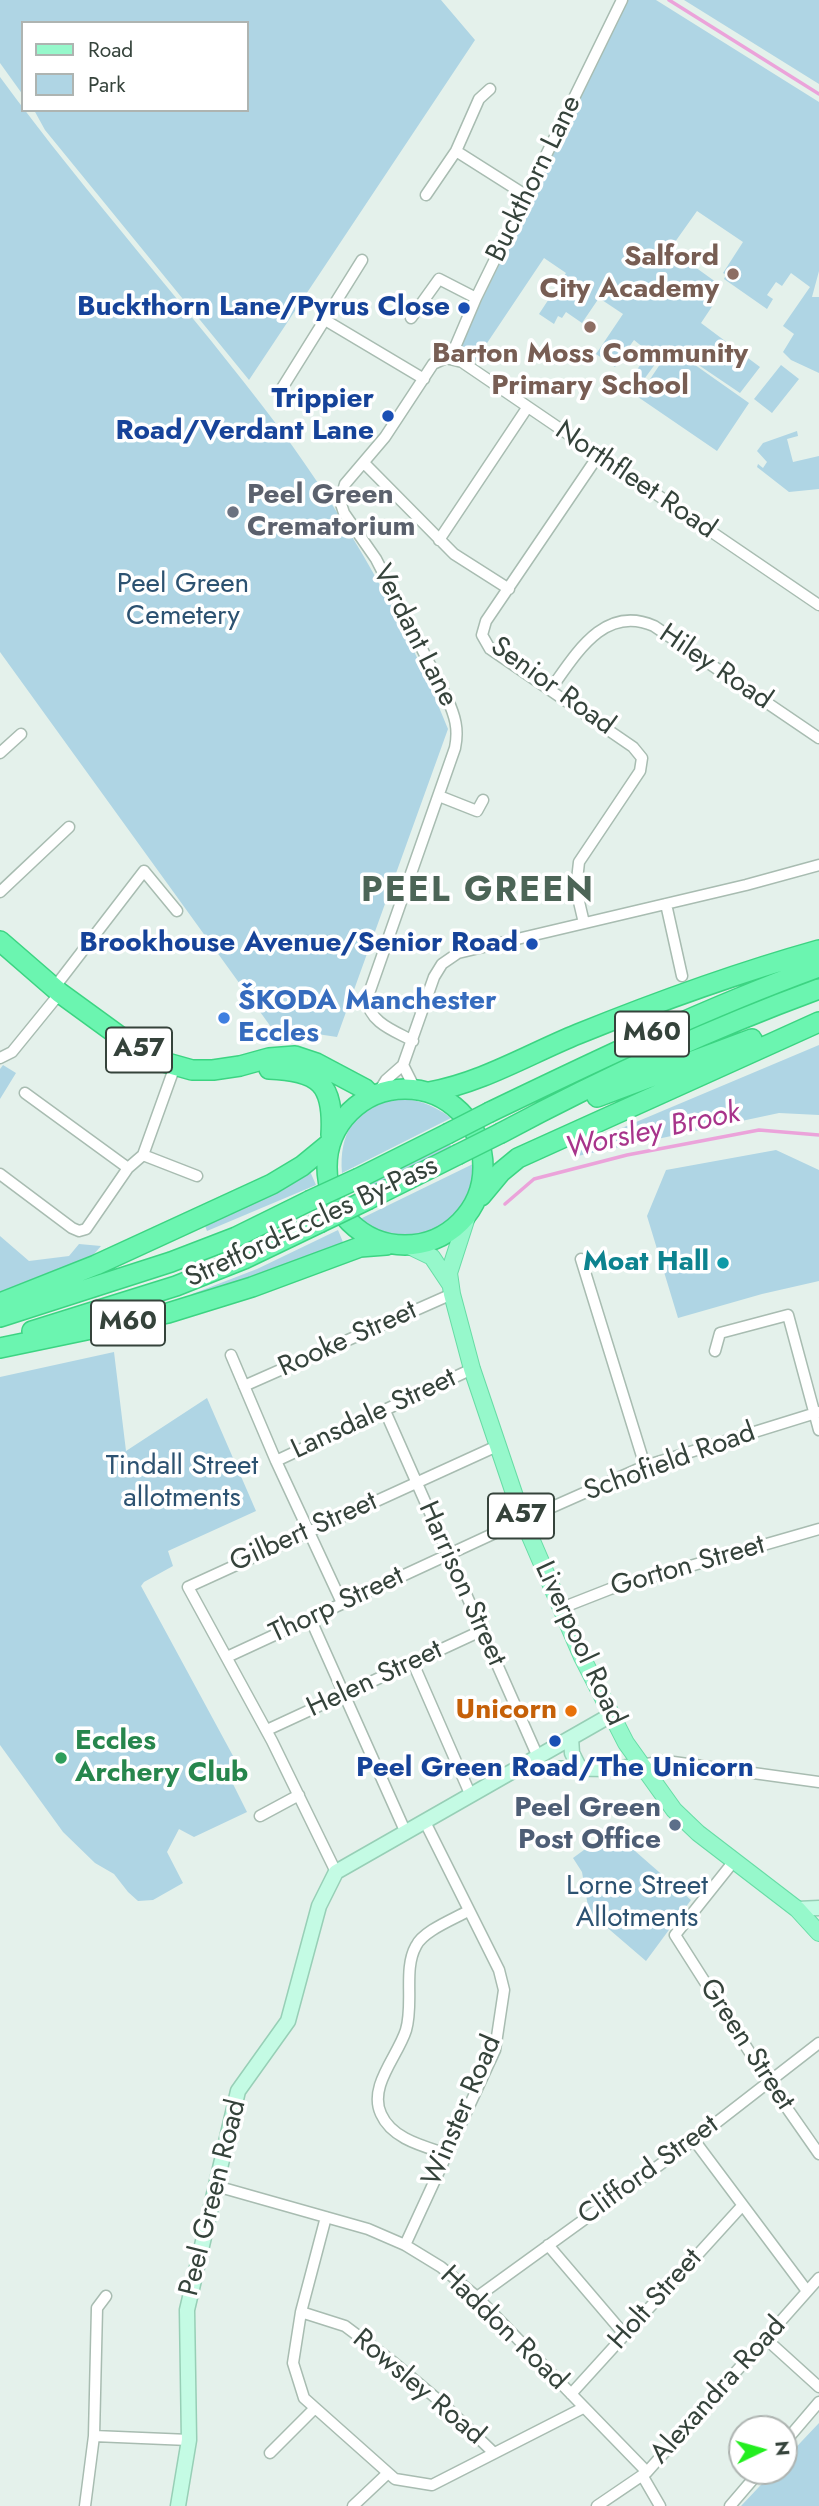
<!DOCTYPE html>
<html>
<head>
<meta charset="utf-8">
<style>
  body { margin:0 }
  #map { position:relative; width:819px; height:2506px; overflow:hidden; background:#e4f1eb; font-family:Jost,sans-serif }
  canvas { display:block }
  .legend { position:absolute; left:21px; top:21px; width:228px; height:91px; box-sizing:border-box; background:#fff; border:2px solid #aeb4b1; margin:0; padding:9px 12px; list-style:none; font-size:21px; color:#35433b }
  .legend li { display:flex; align-items:center; gap:14px; height:35px }
  .legend b { width:35px; border:2px solid #aeb4b1 }
  .north { position:absolute; left:728px; top:2415px; width:70px; height:70px; box-sizing:border-box; background:#fff; border:2px solid #aeb4b1; border-radius:50%; rotate:85deg; font-size:19px; font-weight:700; line-height:28px; text-align:center; color:#35433b }
  .north::after { content:''; display:block; margin:auto; width:24px; height:32px; background:#23ee1f; clip-path:polygon(50% 0,100% 100%,50% 72%,0 100%) }
</style>
</head>
<body>
<div id="map">
<canvas width="819" height="2506"></canvas>
<ul class="legend">
<li><b style="height:9px;background:#96f8cb"></b>Road</li>
<li><b style="height:19px;background:#afd5e4"></b>Park</li>
</ul>
<div class="north">N</div>
</div>
<script>
const g = document.querySelector('canvas').getContext('2d');
g.lineJoin = 'round';
function paint(path, color) {
  g.fillStyle = color;
  g.fill(path, 'evenodd');
}
function stroke(path, color, width, dash) {
  g.strokeStyle = color;
  g.lineWidth = width;
  g.lineCap = dash ? 'butt' : 'round';
  g.setLineDash(dash || []);
  g.stroke(path);
}
function drawText(font, color, halo, rows, align = 'center') {
  g.font = font + ' Jost,sans-serif';
  g.lineWidth = 7;
  g.setLineDash([]);
  g.textBaseline = 'middle';
  g.strokeStyle = halo;
  g.fillStyle = color;
  for (const [text, x, y, turn = 0] of rows) {
    g.save();
    g.translate(x, y);
    g.rotate((+turn || 0) * Math.PI / 180);
    g.textAlign = isNaN(turn) ? turn : align;
    if (halo) g.strokeText(text, 0, 0);
    g.fillText(text, 0, 0);
    g.restore();
  }
}
paint(new Path2D(`
  M0 0H441L475 40 249 380 45 130 34 110H247V23H23V95L0 63Z
  M628 0H656L819 102V271L812 297H819V373L791 360 783 352 794 334 783 326 810 287 791 273 782 286 776 282 767 295 773 299 767 309 724 279 726 275 723 273 743 242 697 211 670 249 720 285 708 302 713 305 701 323 760 367 740 393 669 345 637 389 628 383 649 352 634 340 615 367 596 354 623 314 599 298 582 323 566 312 562 318 558 316 554 324 539 314 566 273 544 258 475 361 461 353 460 345Z
  M684 0H819V84Z
  M0 77C87 196 190 309 280 429 348 521 406 623 448 729L337 1037 271 1027 0 652Z
  M671 348 749 403 717 451 638 397Z
  M781 365 799 379 772 413 754 399Z
  M797 431 798 436 787 439 793 462 819 456V489L789 492 757 467 758 464 763 468 767 462 757 451 763 443Z
  M819 1045V1115L779 1113 573 1157 572 1149Z
  M3 1065 16 1073 0 1099V1069Z
  M392 1098C415 1098 432 1104 451 1118L342 1173C339 1134 354 1109 392 1098Z
  M450 1144 452 1148 361 1194 359 1190Z
  M776 1150 819 1170V1281L762 1294 678 1318 647 1216 666 1170Z
  M475 1163C476 1234 415 1265 360 1219Z
  M309 1169 316 1185 207 1231 204 1223Z
  M338 1230 345 1247 195 1301 192 1294 257 1269Z
  M0 1236 29 1261 69 1256 79 1244 101 1246 89 1260 0 1293Z
  M114 1352 126 1451 207 1398 256 1511 168 1551 173 1566 144 1582 141 1586 245 1778 233 1784 247 1812 194 1837 179 1829 167 1852 183 1883 153 1900 138 1901 128 1892 114 1874 95 1863 63 1832 0 1745V1377Z
  M611 1830 691 1900 646 1961 589 1912 582 1872 573 1858Z
  M819 2423V2506H741L774 2471H784V2460Z`), '#afd5e4');
stroke(new Path2D(`
  M669 0 819 94
  M505 1204 534 1179 627 1155 759 1130 819 1135`), '#eba3da', 3.5);
const street = new Path2D(`
  M456 151 527 196
  M426 195 456 151 479 99 490 89
  M411 318 439 279 476 298
  M325 320 424 379
  M450 359 476 298 622 0
  M279 393 362 260
  M364 463 454 554 509 589
  M439 540 527 408
  M550 690C576 654 604 604 654 626L819 738
  M0 753 21 734
  M439 796 477 811 483 800
  M0 892 69 827
  M666 904 682 976
  M584 923 576 889 579 862 640 771 642 758 633 747 490 649 482 635 486 621 598 456
  M54 988 144 871 177 911
  M413 1041C395 1031 369 1023 367 999L455 748C459 729 455 716 447 698L376 559 344 513 340 501 345 484 385 437 433 364 446 358 462 362 819 605
  M0 1058 12 1052 60 993
  M403 1065 415 1089
  M25 1093 128 1168
  M378 1093 386 1080 403 1065 434 977 442 964 458 953 746 885 819 865
  M143 1155 197 1176
  M0 1174 72 1228 79 1231 86 1229 128 1168 143 1155 175 1066
  M581 1259 645 1466
  M715 1351 720 1333 788 1315 819 1430
  M231 1355 276 1461 342 1603
  M244 1386 452 1294
  M385 1411 538 1757
  M276 1461 472 1369
  M559 1609 610 1589 819 1529
  M310 1618 406 1833
  M227 1657 523 1520 645 1466 819 1412
  M413 1663 471 1796
  M267 1730 483 1630
  M640 1765 666 1761 819 1782
  M260 1816 299 1795
  M734 1861 675 1935 768 2081 819 2154
  M336 1872 272 1741 188 1587 497 1446
  M694 2140 807 2291
  M447 2154C423 2146 392 2139 381 2114 368 2086 398 2056 406 2030 414 2003 403 1969 416 1946 423 1931 454 1919 468 1911
  M216 2186 368 2229 405 2245 441 2267 477 2297 647 2472
  M326 2217 301 2312 293 2363 304 2398 395 2479 432 2485 583 2408
  M405 2245 495 2050 504 1990 499 1970 425 1822
  M548 2245 624 2334
  M477 2297 694 2140 819 2043
  M301 2312 345 2326 393 2362 443 2404 494 2453
  M766 2339 819 2387
  M571 2394 741 2207
  M94 2436 189 2440
  M784 2443 819 2402
  M270 2453 314 2409
  M642 2475 660 2506
  M85 2506 94 2436 97 2308 106 2296
  M353 2506 388 2473
  M597 2506 647 2472 819 2278
  M730 2506 760 2471`);
const secondary = new Path2D(`
  M571 1738 572 1753 580 1769
  M522 1768 615 1769 640 1765
  M797 1909 819 1908
  M178 2506 189 2440 187 2310 238 2091 288 2021 319 1906 336 1872 611 1715`);
const primary = new Path2D(`
  M468 1214 449 1273 452 1294 472 1369 523 1520 582 1657 626 1743 674 1810 698 1833 797 1909 819 1933
  M407 1245 432 1257 450 1284`);
const highway = new Path2D(`
  M0 941 60 993 137 1049 160 1061 192 1070H213L240 1066 269 1058 295 1056 316 1063 365 1089 372 1096
  M269 1069C320 1071 334 1084 331 1135
  M327 1167a78 78 0 1 1 156 0a78 78 0 1 1-156 0Z
  M429 1092C481 1083 529 1054 578 1034 657 1002 737 973 819 950
  M597 1097 752 1039
  M490 1112C598 1060 706 1008 819 967
  M501 1133C604 1078 710 1029 819 989
  M359 1178 447 1134
  M481 1196 501 1172 518 1158 819 1022
  M369 1199 457 1155
  M0 1303 96 1265 272 1184 302 1166 330 1143
  M0 1317 171 1262 236 1237 309 1201
  M32 1331 176 1286 244 1259 319 1223
  M0 1348 168 1313 252 1287 360 1247 386 1245`);
stroke(street, '#a8bcb1', 13);
stroke(secondary, '#97cfb6', 17);
stroke(primary, '#67dca5', 18);
stroke(highway, '#3cd482', 22);
stroke(street, '#fff', 10);
stroke(secondary, '#c4fbe4', 14);
stroke(primary, '#96f8cb', 16);
stroke(highway, '#6bf5b0', 19);
const highwayBridge = new Path2D(`
  M447 1134 490 1112
  M457 1155 501 1133
  M309 1201 359 1178
  M319 1223 369 1199`);
stroke(highwayBridge, '#3cd482', 22, []);
stroke(highwayBridge, '#6bf5b0', 19);
for (const [x, y, r, color] of [
  [733,274,7,"#8d6e63"],
  [464,308,7,"#1a4fb4"],
  [590,327,7,"#8d6e63"],
  [388,416,7,"#1a4fb4"],
  [233,512,7,"#6b7280"],
  [532,944,7,"#1a4fb4"],
  [224,1018,7,"#3f7fe0"],
  [723,1263,7,"#0f9aa8"],
  [571,1711,7,"#e8710a"],
  [555,1741,7,"#1a4fb4"],
  [61,1758,7,"#2e9e5b"],
  [675,1825,7,"#5c6f8a"]
]) {
  const dot = new Path2D();
  dot.arc(x, y, r, 0, 2 * Math.PI);
  g.fillStyle = color;
  g.fill(dot);
  stroke(dot, '#fff', 2.5);
}
for (const [x, y, w] of [
  [652,1034,74],
  [139,1050,66],
  [128,1323,74],
  [521,1516,66]
]) {
  const box = new Path2D();
  box.roundRect(x - w / 2, y - 22.5, w, 45, 5);
  g.fillStyle = '#fff';
  g.fill(box);
  stroke(box, '#35433b', 2);
}
drawText('bold 26px', '#35433b', null, [
  ["M60",652,1034],
  ["A57",139,1050],
  ["M60",128,1323],
  ["A57",521,1516]
]);
drawText('28px', '#35433b', '#fff', [
  ["Buckthorn Lane",535,179,-64],
  ["Northfleet Road",635,481,34],
  ["Verdant Lane",414,636,63],
  ["Hiley Road",715,668,34],
  ["Senior Road",552,687,36],
  ["Stretford-Eccles By-Pass",312,1223,-25],
  ["Rooke Street",348,1340,-24],
  ["Lansdale Street",374,1415,-25],
  ["Schofield Road",670,1463,-20],
  ["Gilbert Street",304,1533,-24],
  ["Gorton Street",688,1567,-16],
  ["Harrison Street",461,1584,66],
  ["Thorp Street",337,1606,-25],
  ["Liverpool Road",579,1644,65],
  ["Helen Street",375,1680,-25],
  ["Green Street",746,2045,57],
  ["Winster Road",463,2111,-67],
  ["Clifford Street",649,2171,-36],
  ["Peel Green Road",214,2198,-76],
  ["Holt Street",656,2300,-48],
  ["Haddon Road",503,2329,44],
  ["Rowsley Road",418,2388,40],
  ["Alexandra Road",719,2391,-48]
]);
drawText('bold 28px', '#785e54', '#fff', [
  ["Salford",719,258],
  ["City Academy",719,290],
  ["Barton Moss Community",590,355,"center"],
  ["Primary School",590,387,"center"]
], 'right');
drawText('bold 28px', '#164399', '#fff', [
  ["Buckthorn Lane/Pyrus Close",450,308],
  ["Trippier",374,400],
  ["Road/Verdant Lane",374,432],
  ["Brookhouse Avenue/Senior Road",518,944],
  ["Peel Green Road/The Unicorn",555,1769,"center"]
], 'right');
drawText('bold 28px', '#5b616d', '#fff', [
  ["Peel Green",247,496],
  ["Crematorium",247,528]
], 'left');
drawText('28px', '#2c5271', '#fff', [
  ["Peel Green",183,585],
  ["Cemetery",183,617],
  ["Tindall Street",182,1467],
  ["allotments",182,1499],
  ["Lorne Street",637,1887],
  ["Allotments",637,1919]
]);
drawText('bold 28px', '#366cbe', '#fff', [
  ["ŠKODA Manchester",238,1002],
  ["Eccles",238,1034]
], 'left');
drawText('bold 28px', '#0d838f', '#fff', [
  ["Moat Hall",709,1263]
], 'right');
drawText('bold 28px', '#c56008', '#fff', [
  ["Unicorn",557,1711]
], 'right');
drawText('bold 28px', '#27864d', '#fff', [
  ["Eccles",75,1742],
  ["Archery Club",75,1774]
], 'left');
drawText('bold 28px', '#4e5e75', '#fff', [
  ["Peel Green",661,1809],
  ["Post Office",661,1841]
], 'right');
drawText('italic 30px', '#a8348b', '#fff', [
  ["Worsley Brook",653,1132,-12]
]);
g.letterSpacing = '2px';
drawText('bold 35px', '#4c6557', '#fff', [
  ["PEEL GREEN",478,893]
]);
g.letterSpacing = '0px';
</script>
</body>
</html>
